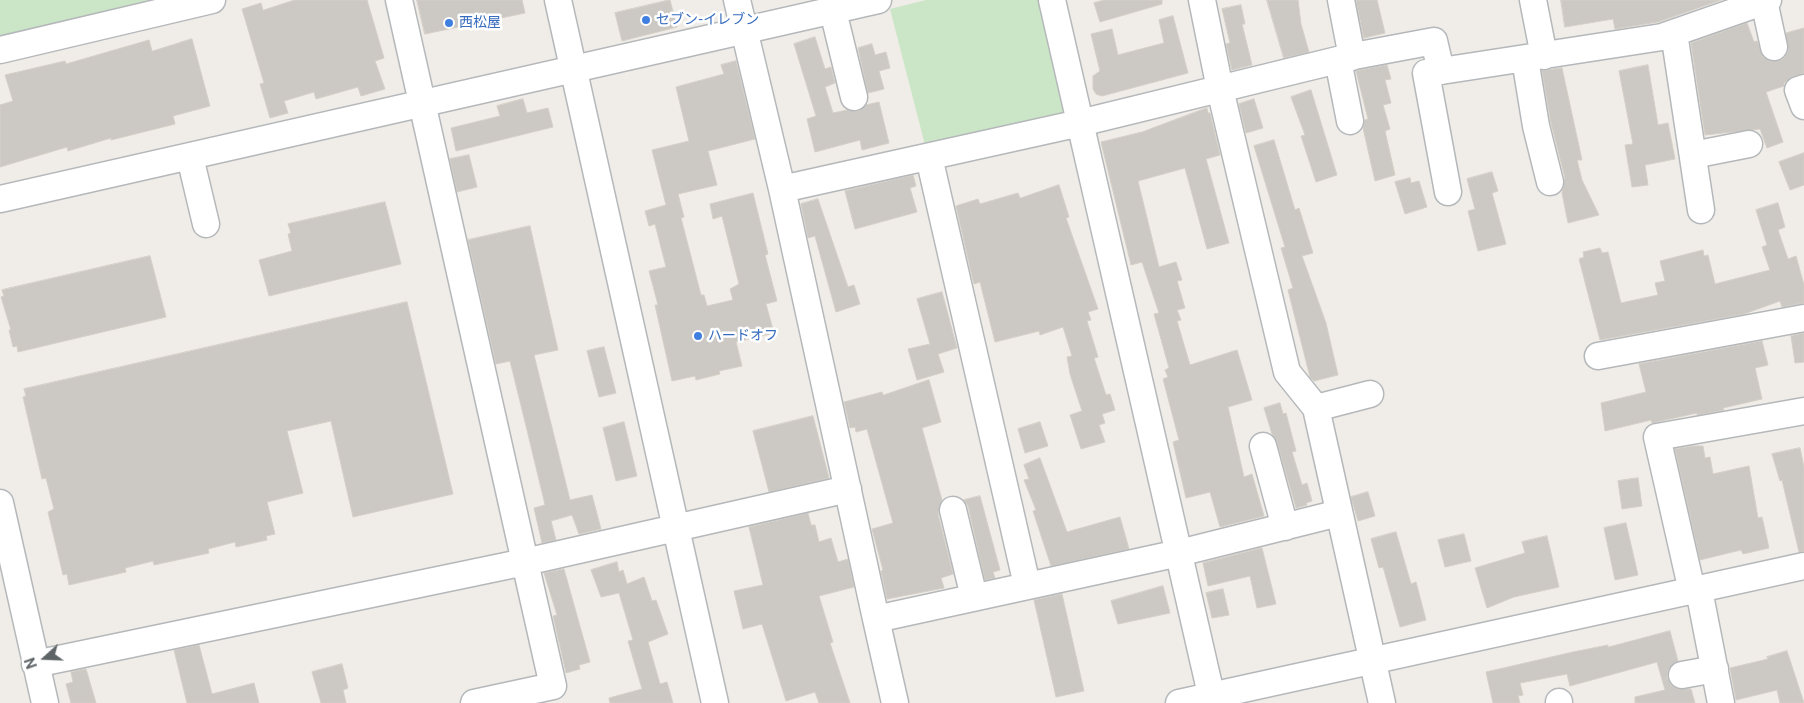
<!DOCTYPE html>
<html>
<head>
<meta charset="utf-8">
<style>
  body { margin:0 }
  #map { position:relative; width:1804px; height:703px; overflow:hidden; background:#f0ede8; font-family:"Public Sans",sans-serif }
  canvas { display:block }
  .north { position:absolute; left:20px; top:633px; width:50px; height:50px; -webkit-text-stroke:4px #fff; paint-order:stroke; rotate:250deg; font-size:14px; font-weight:700; line-height:20px; text-align:center; color:#5f6467 }
  .north::after { content:''; display:block; margin:auto; width:18px; height:22px; background:#5f6467; clip-path:polygon(50% 0,100% 100%,50% 72%,0 100%) }
</style>
</head>
<body>
<div id="map">
<canvas width="1804" height="703"></canvas>
<div class="north">N</div>
</div>
<script>
const g = document.querySelector('canvas').getContext('2d');
g.lineJoin = 'round';
function paint(path, color) {
  g.fillStyle = color;
  g.fill(path, 'evenodd');
}
function stroke(path, color, width, dash) {
  g.strokeStyle = color;
  g.lineWidth = width;
  g.lineCap = dash ? 'butt' : 'round';
  g.setLineDash(dash || []);
  g.stroke(path);
}
function drawText(font, color, halo, rows, align = 'center') {
  g.font = font + ' "Public Sans","Noto Sans JP",sans-serif';
  g.lineWidth = 5;
  g.setLineDash([]);
  g.textBaseline = 'middle';
  g.strokeStyle = halo;
  g.fillStyle = color;
  for (const [text, x, y, turn = 0] of rows) {
    g.save();
    g.translate(x, y);
    g.rotate((+turn || 0) * Math.PI / 180);
    g.textAlign = isNaN(turn) ? turn : align;
    if (halo) g.strokeText(text, 0, 0);
    g.fillText(text, 0, 0);
    g.restore();
  }
}
paint(new Path2D(`
  M0 0H164L0 39Z
  M926 0H1044L1066 113 925 145 890 9Z`), '#cae6c6');
const building = new Path2D(`
  M295 0H367L384 58 375 61 385 89 361 96 358 87 316 99 314 92 284 101 288 113 270 118 260 84 264 83 242 9 261 3 263 10Z
  M417 0H522L525 13 425 34Z
  M670 0 677 27 622 41 615 13Z
  M1105 0H1162V4L1100 22 1094 3Z
  M1267 0H1298L1301 24 1309 52 1284 58Z
  M1356 0H1377L1385 33 1364 38Z
  M1561 0H1721L1658 22 1615 29 1613 19 1565 27Z
  M1241 5 1245 24H1242L1252 65 1232 70 1226 44 1230 43 1222 9Z
  M1173 16 1188 73 1102 96 1096 94 1093 89V76L1100 71 1091 34 1112 29 1118 55 1164 43 1159 20Z
  M1747 23 1754 42 1757 41 1763 57 1770 61H1778L1784 58 1788 52 1786 33 1804 28V73L1793 76 1784 83V86L1766 92 1783 142 1767 148 1760 129 1705 135 1691 43Z
  M815 37 825 69 831 67 835 83 825 87 833 113 847 110 858 111 866 105 879 102 889 143 862 150 860 140 815 152 807 119 816 116 794 44Z
  M192 39 210 106 173 116 175 124 111 140V138L68 151 67 147 0 167V105L13 101 5 75 65 61 66 64 149 40 152 51Z
  M872 44 875 55 886 52 890 68 879 71 884 89 868 93 858 48Z
  M736 61 755 139 708 151 717 185 678 194 684 217 681 218 701 295H704L707 306 733 300 730 289 739 284 722 216 713 219 710 204 753 193 768 254 765 255 777 301 766 304 774 333 736 342 742 366 719 371 720 374 696 380 695 376 672 381 655 305H658L649 271 666 267 655 224 649 226 645 211 666 205 652 150 689 141 676 87 724 74 721 65Z
  M1387 65 1391 79 1385 80 1391 103 1383 105 1390 129 1385 131 1395 175 1375 181 1363 128 1365 120 1368 119 1356 71Z
  M1648 65 1658 125 1668 123 1675 159 1645 165 1648 185 1632 187 1625 145 1633 144 1619 71Z
  M1562 68 1582 160H1577L1582 180 1599 215 1568 223 1562 193 1565 178 1551 123 1542 71Z
  M1311 90 1337 175 1316 182 1301 136 1305 135 1291 97Z
  M523 99 527 113 548 108 553 127 456 151 451 128 500 116 497 106Z
  M1254 99 1263 128 1246 133 1239 104Z
  M1207 108 1208 113H1210L1220 155 1206 159 1229 243 1207 249 1185 168 1138 181 1159 267 1176 262 1182 280 1177 281 1185 308 1177 310 1181 320 1177 321 1190 365 1237 350 1252 400 1228 407 1244 477 1252 474 1264 516 1220 527 1210 492 1186 498 1173 442 1179 440 1163 379 1168 377 1165 370 1169 368 1154 314 1159 313 1142 262 1131 265 1101 142 1142 132Z
  M1274 140 1295 210 1299 208 1313 253 1302 256 1326 323 1338 375 1314 381 1310 377 1288 290 1293 288 1281 248 1285 247 1254 146Z
  M1804 153V185L1790 190 1779 162Z
  M469 155 477 187 457 192 450 159Z
  M1492 172 1498 191 1492 193 1506 244 1478 251 1468 211 1475 209 1467 179Z
  M913 175 916 186 910 188 917 212 855 229 845 191Z
  M1410 178 1411 183 1419 181 1427 207 1405 214 1395 182Z
  M1059 185 1069 217 1066 218 1098 309 1088 312 1091 320 1087 321 1098 357 1094 358 1106 395 1110 394 1115 410 1102 414 1105 423 1099 425 1105 442 1081 449 1070 415 1082 411 1070 374 1067 357 1072 356 1063 327 1040 335 1039 331 995 342 980 282 974 284 971 272 956 206 978 199 980 204 1018 193 1020 198Z
  M818 199 848 287 854 285 860 304 836 312 815 236 808 238 801 204Z
  M385 202 401 264 269 296 259 260 292 251 288 234 291 233 288 224Z
  M1778 203 1785 227 1778 230 1788 259 1796 256 1804 285V303L1782 307 1780 301 1744 314 1600 340 1579 259 1584 257 1583 252 1600 248 1602 253 1608 252 1621 303 1658 295 1655 283 1665 281 1660 261 1703 250 1704 256 1708 255 1715 284 1770 270 1762 247 1767 245 1756 210Z
  M530 226 558 350 534 355 570 500 592 495 601 529 579 534 572 515 551 521 556 540 542 543 534 508 545 505 527 430 510 361 496 364 468 240Z
  M150 256 166 317 18 352 17 346 13 347 9 330H11L1 297 4 296 2 290Z
  M942 292 957 348 938 354 944 372 917 380 908 349 930 344 917 299Z
  M407 302 453 494 353 517 331 421 287 431 303 493 267 502 275 534 266 536 267 540 236 547 235 542 208 549 209 553 154 565 153 561 125 568 126 572 69 585 67 574 63 575 48 512 54 509 46 478 42 479 23 397 26 396 24 389Z
  M1804 333V362L1795 363 1791 336Z
  M1762 341 1768 365 1755 368 1762 399 1723 408 1724 410 1697 415V413L1652 423 1651 420 1605 431 1601 403 1646 392 1639 364Z
  M604 347 616 393 599 397 587 351Z
  M929 380 941 422 922 428 942 500 938 514 953 574 941 578 944 588 887 599 881 571 883 570 872 529 893 523 867 429 856 432 855 427 850 428 844 402 882 392 883 395Z
  M1280 403 1283 414 1286 413 1296 451 1292 452 1302 485 1307 483 1312 501 1306 503 1307 505 1296 508 1277 442 1272 434 1264 408Z
  M813 416 829 478 769 492 753 431Z
  M624 422 637 476 616 481 603 428Z
  M1040 422 1048 446 1025 453 1018 429Z
  M1693 446H1703L1705 458 1710 457 1713 474 1749 466 1758 518 1762 517 1769 548 1743 554 1741 550 1700 560 1675 449Z
  M1800 448 1804 467V551L1799 552 1782 480 1780 481 1772 454Z
  M1040 458 1067 532 1120 517 1129 549 1051 566 1033 511 1036 510 1024 480 1029 479 1024 465Z
  M1638 478 1642 506 1622 509 1618 481Z
  M1368 492 1375 516 1358 521 1351 497Z
  M980 496 1000 570 993 572 995 578 985 580 968 506 964 500Z
  M808 513 811 525H815L819 542 831 538 838 562 848 559 854 587 819 596 833 642 830 643 850 703H819L815 692 786 701 762 624 743 629 734 591 763 585 749 527Z
  M1626 523 1638 575 1615 580 1604 528Z
  M1396 532 1411 584 1416 582 1426 620 1400 627 1383 567 1379 568 1371 539Z
  M1464 534 1471 561 1445 567 1438 540Z
  M1547 536 1559 587 1514 597 1487 608 1475 568 1525 553 1522 542Z
  M1262 548 1276 604 1257 608 1250 576 1208 586 1203 563Z
  M617 562 619 572 623 570 627 584 644 577 652 601 656 600 668 634 648 642 660 684 667 682 673 703H610L609 698 642 689 628 641 633 640 619 593 601 597 591 570Z
  M564 569 590 662 579 665 580 669 566 673 553 616 557 615 544 573Z
  M1163 586 1170 613 1118 624 1111 601Z
  M1223 589 1229 615 1212 618 1206 593Z
  M1062 594 1084 691 1056 697 1034 600Z
  M1670 631 1678 661 1668 670 1667 678 1671 685 1677 689H1691L1695 703H1635V697L1665 690 1657 662 1570 686 1567 674 1520 683 1523 695 1518 696 1520 703H1493L1486 672 1573 652 1608 645V647Z
  M199 645 212 694 254 683 259 703H187L174 650Z
  M1787 651 1804 703H1780L1777 690 1736 700 1730 668 1768 659 1767 657Z
  M342 664 348 688 343 690 346 703H321L312 672Z
  M86 669 96 703H71L66 684 73 682 71 672Z`);
paint(building, '#ccc8c4');
stroke(building, '#d5cfc6', 1);
const minor = new Path2D(`
  M399 0 525 562 848 489
  M558 0 715 703
  M737 0 782 189 876 619 1179 553 1339 513
  M1052 0 1213 703
  M1202 0 1220 89 1287 372 1316 408 1382 703
  M1341 0 1352 57
  M1533 0 1544 56
  M1764 1 1774 47
  M833 11 854 97
  M1674 33 1701 210
  M0 50 212 0
  M1525 59 1536 126 1550 182
  M1338 60 1350 121
  M1441 71 1426 73 1448 192
  M1804 88 1798 90 1804 106
  M1693 155 1749 144
  M190 157 206 224
  M929 157 1027 585
  M782 189 1080 123 1354 56 1434 41 1441 71 1662 37 1768 0
  M0 199 878 0
  M1598 356 1804 318
  M1316 408 1370 394
  M1263 446 1285 527
  M0 503 45 703
  M953 510 974 597
  M1699 590 1721 703
  M1692 591 1657 437 1804 411
  M876 619 895 703
  M35 664 525 562 553 686 474 703
  M1682 675 1715 669
  M1559 702V703
  M1179 703 1804 566`);
stroke(minor, '#b5b8bb', 29);
stroke(minor, '#fff', 26);
for (const [x, y, r, color] of [
  [646,20,5,"#3f7fe0"],
  [449,23,5,"#3f7fe0"],
  [698,336,5,"#3f7fe0"]
]) {
  const dot = new Path2D();
  dot.arc(x, y, r, 0, 2 * Math.PI);
  g.fillStyle = color;
  g.fill(dot);
  stroke(dot, '#fff', 2);
}
drawText('14px', '#366cbe', '#fff', [
  ["セブン-イレブン",656,20],
  ["西松屋",459,23],
  ["ハードオフ",708,336]
], 'left');
</script>
</body>
</html>
